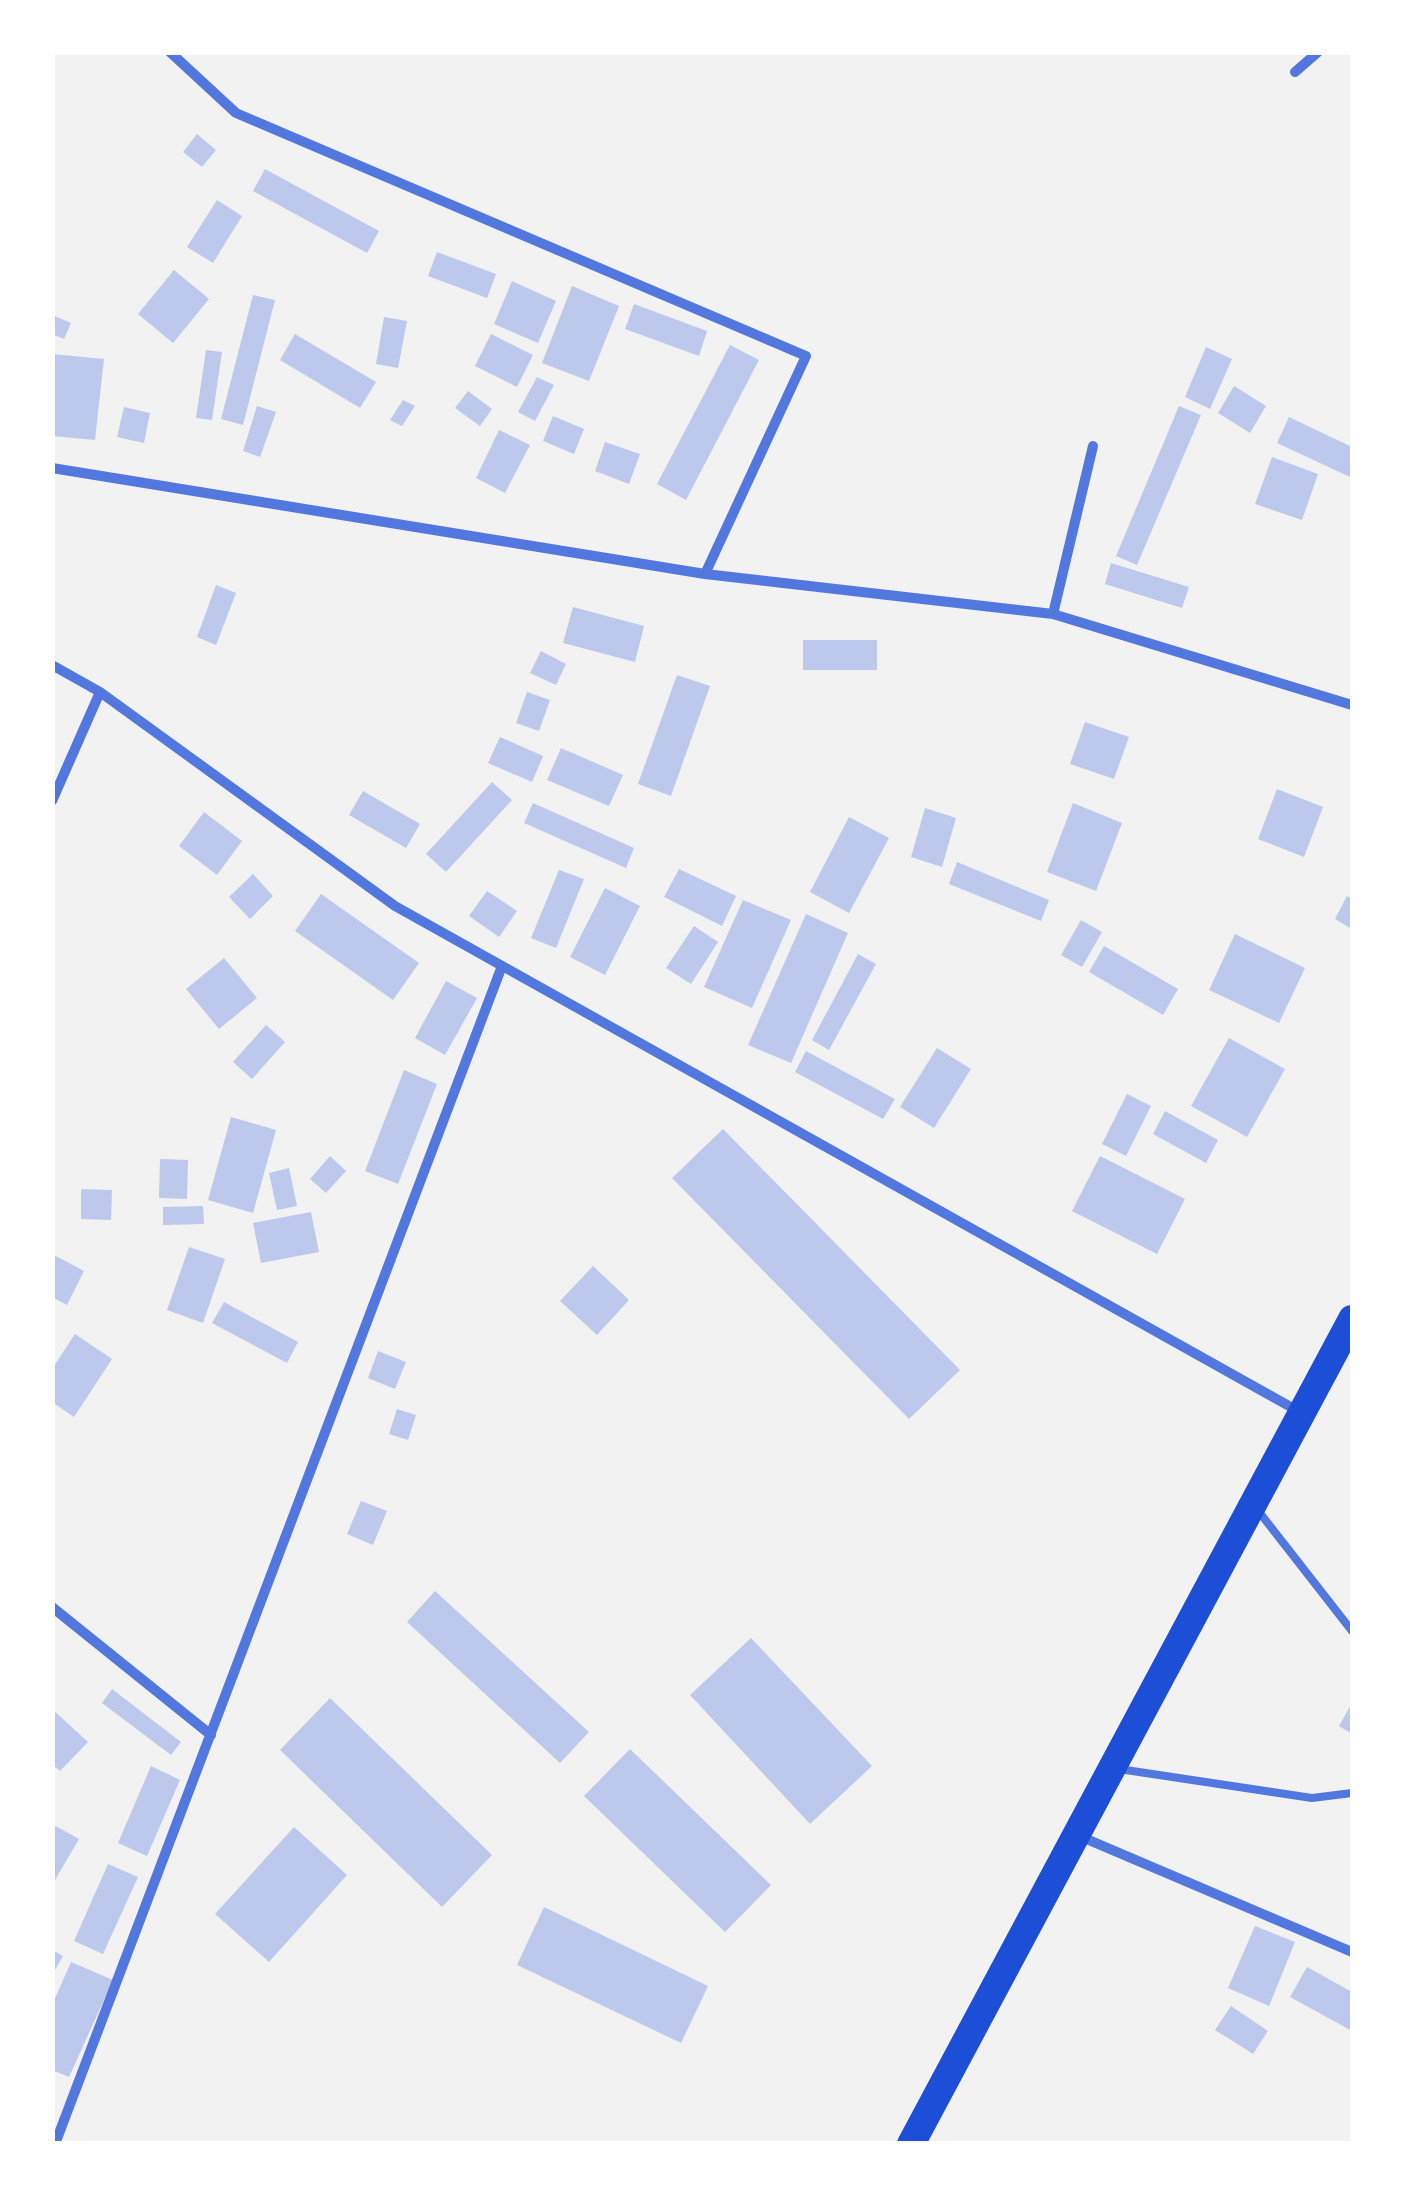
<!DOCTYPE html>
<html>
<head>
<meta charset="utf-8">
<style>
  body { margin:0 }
  #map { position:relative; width:1405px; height:2196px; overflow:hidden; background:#f2f2f2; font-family:"Noto Sans",sans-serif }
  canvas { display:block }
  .frame { position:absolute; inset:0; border:55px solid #fff; pointer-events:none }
</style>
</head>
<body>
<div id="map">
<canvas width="1405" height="2196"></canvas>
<div class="frame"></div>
</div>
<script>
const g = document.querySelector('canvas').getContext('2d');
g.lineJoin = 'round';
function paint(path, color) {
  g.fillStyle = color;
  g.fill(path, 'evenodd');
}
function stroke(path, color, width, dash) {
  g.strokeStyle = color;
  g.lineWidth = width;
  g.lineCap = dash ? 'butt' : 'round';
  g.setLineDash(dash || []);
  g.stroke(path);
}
paint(new Path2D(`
  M197 134 216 150 202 167 183 152Z
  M265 169 379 231 367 253 253 191Z
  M217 200 242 216 213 263 187 247Z
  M437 252 496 274 487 298 428 276Z
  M174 270 209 299 173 343 138 314Z
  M512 281 556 301 538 343 494 324Z
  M572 286 619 306 589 381 542 363Z
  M253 295 275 300 243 425 221 419Z
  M634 304 707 331 699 356 625 329Z
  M52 315 71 323 64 339 52 334Z
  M384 317 407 321 398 368 376 364Z
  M295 334 376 382 360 408 280 360Z
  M491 334 533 355 517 387 475 366Z
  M730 345 759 360 686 500 657 484Z
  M1206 347 1232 359 1210 409 1185 397Z
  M206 350 222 352 212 420 196 418Z
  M52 354 104 359 95 440 52 436Z
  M537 377 554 385 535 421 518 412Z
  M1234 386 1266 406 1250 433 1218 413Z
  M468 391 492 409 480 426 455 408Z
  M403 400 415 406 402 426 390 420Z
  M257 406 276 412 260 457 243 451Z
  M1179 406 1201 415 1137 565 1116 556Z
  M124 407 150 413 144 443 117 437Z
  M553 416 584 429 574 454 543 441Z
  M1289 417 1352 447V478L1277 443Z
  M499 430 530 445 505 493 476 478Z
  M605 442 640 454 629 484 595 471Z
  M1272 457 1318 474 1302 520 1255 504Z
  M1111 563 1189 587 1182 608 1105 584Z
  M216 585 236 593 216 645 197 637Z
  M573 607 644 626 635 662 563 643Z
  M803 640H877V670H803Z
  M541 651 566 664 556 685 530 673Z
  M677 675 710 686 671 796 638 784Z
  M527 692 550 700 539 731 516 723Z
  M1085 722 1129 737 1114 779 1070 764Z
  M500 737 543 756 532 782 488 763Z
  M561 748 623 775 609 806 547 780Z
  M492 782 512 800 446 872 426 854Z
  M1277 789 1323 807 1304 857 1258 839Z
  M363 791 420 824 406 848 349 815Z
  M533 803 634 848 626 868 524 823Z
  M1073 803 1122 823 1096 891 1047 872Z
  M925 808 956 818 942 867 911 857Z
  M204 812 242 841 217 875 179 846Z
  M849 817 889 838 849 913 810 892Z
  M957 862 1049 900 1041 921 949 884Z
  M679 869 736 896 722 926 664 897Z
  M559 870 584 879 556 948 531 938Z
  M253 874 273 896 250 919 229 897Z
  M605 888 640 906 605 975 570 957Z
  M487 891 517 911 499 937 469 916Z
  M321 894 419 963 393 1000 295 931Z
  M1347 896 1352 899V929L1335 919Z
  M743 900 791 920 752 1008 704 987Z
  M806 914 848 933 791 1063 748 1045Z
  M1081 920 1102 932 1082 967 1061 955Z
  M694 926 718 942 691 984 666 968Z
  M1235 934 1305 968 1279 1023 1209 990Z
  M1104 946 1178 989 1163 1015 1089 972Z
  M858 954 876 964 829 1050 812 1040Z
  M224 958 257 998 219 1029 186 989Z
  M446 981 477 998 445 1055 415 1038Z
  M266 1025 285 1042 252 1079 233 1062Z
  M1229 1038 1285 1069 1247 1137 1191 1106Z
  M937 1048 971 1069 934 1128 900 1107Z
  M806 1051 895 1099 883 1119 795 1072Z
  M404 1070 437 1084 398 1184 365 1171Z
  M1127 1094 1151 1106 1126 1156 1102 1144Z
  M1165 1111 1218 1140 1206 1163 1153 1134Z
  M231 1117 276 1130 253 1213 208 1200Z
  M723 1129 960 1370 909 1419 672 1178Z
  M330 1156 346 1171 326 1193 310 1179Z
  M1100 1156 1185 1199 1157 1254 1072 1211Z
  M160 1159 188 1160 187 1199 159 1198Z
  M289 1168 297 1206 277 1210 269 1173Z
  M81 1189 112 1190 111 1220 81 1219Z
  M203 1206 204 1224 163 1225V1207Z
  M311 1212 319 1252 261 1263 253 1223Z
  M189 1247 225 1259 203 1323 167 1310Z
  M52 1254 84 1271 67 1305 52 1297Z
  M593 1266 629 1300 597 1335 560 1301Z
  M224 1302 298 1342 287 1363 212 1323Z
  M75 1334 112 1359 74 1417 52 1402V1369Z
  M378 1351 406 1362 395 1389 368 1378Z
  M397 1409 416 1415 408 1440 389 1434Z
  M361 1501 387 1511 373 1545 347 1534Z
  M435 1591 589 1732 560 1763 407 1622Z
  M751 1638 872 1766 810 1824 690 1695Z
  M112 1689 181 1742 171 1755 102 1703Z
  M330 1698 492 1855 442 1907 280 1750Z
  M1352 1703V1734L1339 1726Z
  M52 1709 88 1742 60 1771 52 1764Z
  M630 1749 771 1885 725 1932 584 1796Z
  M151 1766 180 1780 147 1856 118 1843Z
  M52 1824 79 1839 52 1885Z
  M294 1827 347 1875 269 1962 215 1914Z
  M108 1864 138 1877 103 1954 74 1941Z
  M544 1907 708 1986 681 2043 517 1965Z
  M1255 1926 1295 1942 1269 2006 1228 1988Z
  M52 1950 63 1956 52 1975Z
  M71 1962 113 1980 69 2077 52 2070V2005Z
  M1307 1967 1352 1992V2031L1290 1997Z
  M1231 2006 1268 2031 1253 2054 1215 2030Z`), '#bdc9ec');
stroke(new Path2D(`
  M1256 1508 1352 1631
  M1119 1769 1312 1798 1352 1793`), '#5277de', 8);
stroke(new Path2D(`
  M170 52 236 113 806 356 705 574
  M1295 72 1318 52
  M52 468 705 574 1053 614 1352 705
  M1053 614 1093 446
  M52 665 100 692 395 906 1298 1411
  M52 801 100 692
  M52 1607 211 1735
  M1077 1835 1352 1952
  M55 2144 502 966`), '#5277de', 10);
stroke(new Path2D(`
  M911 2144 1352 1319`), '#1d4ed8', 28);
</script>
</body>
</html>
